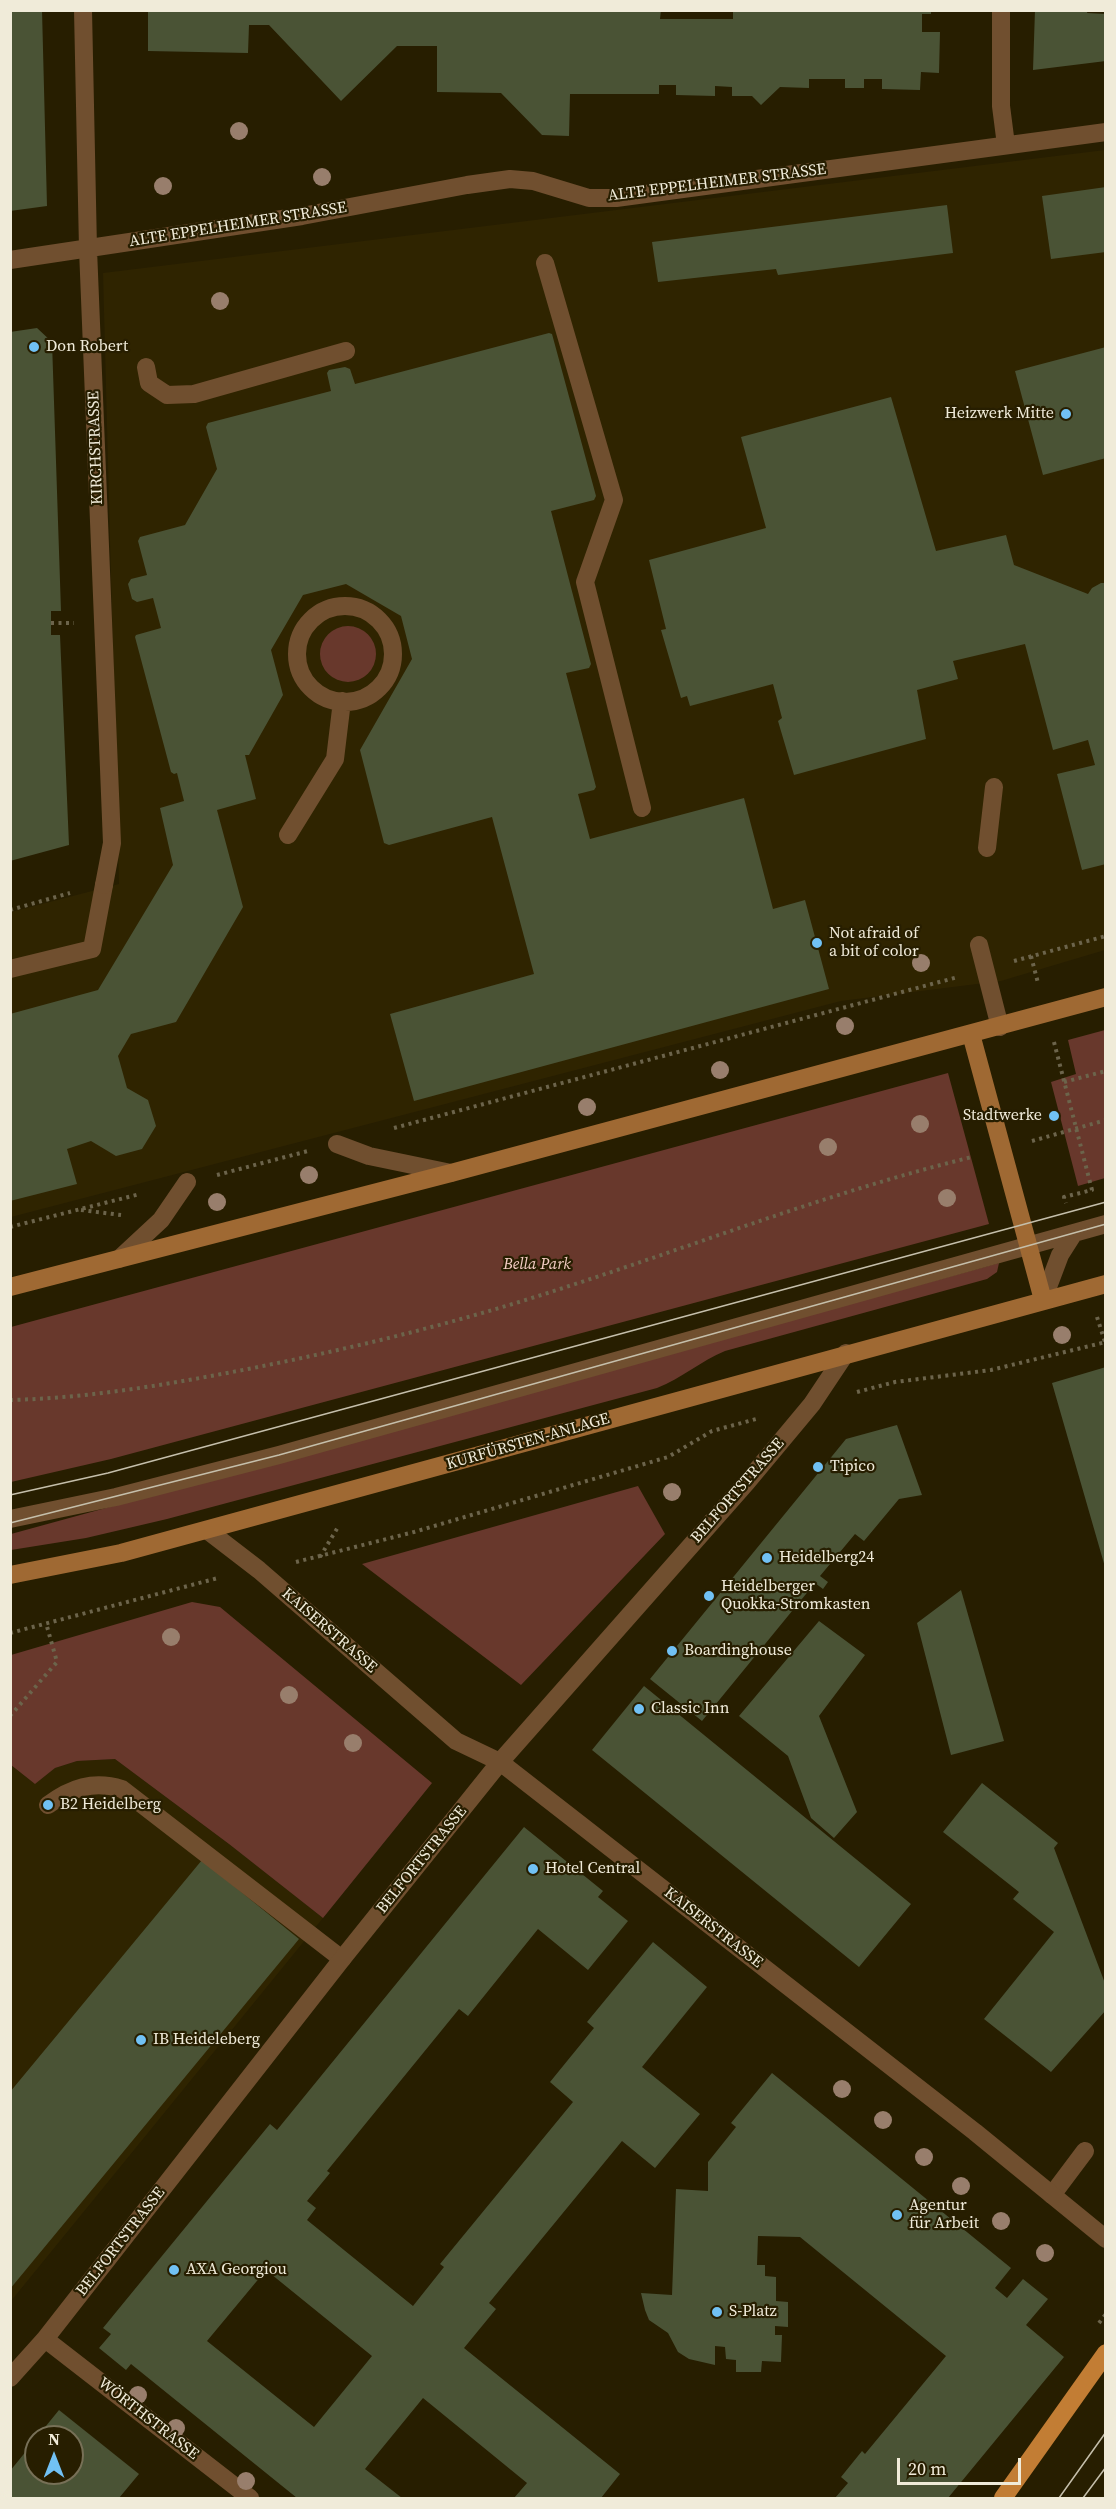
<!DOCTYPE html>
<html>
<head>
<meta charset="utf-8">
<style>
  body { margin:0 }
  #map { position:relative; width:1116px; height:2509px; overflow:hidden; background:#271e00; font-family:"Source Serif 4",serif }
  canvas { display:block }
  .frame { position:absolute; inset:0; border:12px solid #f0ebd9; pointer-events:none }
  .north { position:absolute; left:24px; top:2425px; width:60px; height:60px; box-sizing:border-box; background:#271e00; border:2px solid #777057; border-radius:50%; rotate:0deg; font-size:16px; font-weight:700; line-height:24px; text-align:center; color:#f0ebd9 }
  .north::after { content:''; display:block; margin:auto; width:21px; height:27px; background:#71c1f4; clip-path:polygon(50% 0,100% 100%,50% 72%,0 100%) }
  .scale { position:absolute; left:897px; top:2458px; width:124px; height:27px; box-sizing:border-box; border:3px solid #f0ebd9; border-top:0; padding-left:8px; font-size:18px; line-height:21px; white-space:nowrap; color:#f0ebd9; -webkit-text-stroke:4px #271e00; paint-order:stroke }
</style>
</head>
<body>
<div id="map">
<canvas width="1116" height="2509"></canvas>
<div class="frame"></div>
<div class="north">N</div>
<div class="scale">20 m</div>
</div>
<script>
const g = document.querySelector('canvas').getContext('2d');
g.lineJoin = 'round';
function paint(path, color) {
  g.fillStyle = color;
  g.fill(path, 'evenodd');
}
function stroke(path, color, width, dash) {
  g.strokeStyle = color;
  g.lineWidth = width;
  g.lineCap = dash ? 'butt' : 'round';
  g.setLineDash(dash || []);
  g.stroke(path);
}
function drawText(font, color, halo, rows, align = 'center') {
  g.font = font + ' "Source Serif 4",serif';
  g.lineWidth = 4.5;
  g.setLineDash([]);
  g.textBaseline = 'middle';
  g.strokeStyle = halo;
  g.fillStyle = color;
  for (const [text, x, y, turn = 0] of rows) {
    g.save();
    g.translate(x, y);
    g.rotate((+turn || 0) * Math.PI / 180);
    g.textAlign = isNaN(turn) ? turn : align;
    if (halo) g.strokeText(text, 0, 0);
    g.fillText(text, 0, 0);
    g.restore();
  }
}
paint(new Path2D(`
  M1105 150V950L1001 981 841 1001 11 1217V912L119 884 103 273Z
  M115 1759 229 1844 323 1918 11 2301V1765L35 1784 55 1768 77 1761Z`), '#2f2400');
paint(new Path2D(`
  M320 654a28 28 0 1 1 56 0a28 28 0 1 1-56 0Z
  M1105 1030V1178L1078 1186 1051 1082 1076 1074 1068 1040Z
  M948 1073 989 1224 111 1459 11 1482V1327Z
  M999 1263 997 1272 987 1279 725 1351C701 1361 682 1378 657 1388L167 1519 86 1538 11 1550V1534Z
  M638 1486 665 1534 521 1685 362 1564Z
  M192 1602 220 1607 432 1783 323 1918 229 1844 115 1759 77 1761 55 1768 35 1784 11 1765V1655Z`), '#68382c');
paint(new Path2D(`
  M10 10H42L47 206 10 211Z
  M148 10H661L660 19H733V11L931 10V14H922V32H940L939 73 921 72 920 90 882 89V79H864V88H845V79H809V88L780 87 761 105 752 96H732V87L715 86V96L676 95V85H659V94H570L569 136 542 135 501 93 437 92V46H397L341 101 269 25H249L248 53 148 51Z
  M1035 10H1088L1087 13 1106 14V61L1033 70Z
  M1106 187V252L1051 259 1042 196Z
  M947 205 953 253 778 275 776 269 658 282 652 242Z
  M37 328 52 342 61 611H51V635H60L69 845 10 861V332Z
  M549 333 552 334 596 496 594 500 551 511 591 664 589 668 566 673 596 787 594 790 578 794 590 839 744 798 773 909 805 900 829 989 414 1101 390 1014 534 974 492 817 389 845 384 843 360 750 412 659 401 616 346 584 303 595 271 650 283 695 249 755H245L256 799 217 810 243 907 176 1022 131 1034 118 1056 127 1088 148 1100 156 1126 142 1149 116 1156 91 1141 67 1149 77 1184 10 1201V1014L98 990 173 865 160 808 184 801 177 773 174 774 171 772 135 637 136 635 161 628 153 598 137 602 132 599 128 584 131 579 147 575 138 541 140 537 185 525 217 469 206 427 208 423 331 391 327 373 329 370 345 367 350 369 355 384Z
  M1106 347V458L1043 475 1015 371Z
  M891 397 936 551 1006 535 1014 565 1088 594 1092 588 1101 583H1106V864L1082 870 1057 774 1095 765 1088 740 1053 750 1025 644 953 661 958 679 917 690 926 739 794 775 778 721 782 718 773 684 690 706 687 696 681 698 661 630 666 629 649 560 766 528 741 437Z
  M1106 1367V1567H1105L1052 1383Z
  M897 1425 922 1495 899 1499 864 1541 855 1534 820 1576 828 1582 823 1589 815 1583 702 1721 650 1679 846 1439Z
  M961 1590 1004 1741 951 1755 917 1623Z
  M819 1621 865 1655 819 1716 857 1812 834 1838 811 1818 788 1756 739 1716Z
  M644 1686 911 1904 859 1967 592 1750Z
  M982 1783 1058 1843 1054 1848 1106 1986V2010L1051 2072 984 2019 1054 1932 1013 1899 1019 1892 943 1832Z
  M524 1827 603 1891 598 1897 628 1921 588 1970 538 1929 468 2016 459 2009 327 2171 330 2173 307 2201 316 2208 307 2220 413 2306 444 2267 440 2264 573 2102 550 2082 594 2028 587 2022 653 1942 707 1987 642 2067 700 2114 655 2168 622 2141 489 2303 496 2309 464 2348 620 2474 601 2498H514L527 2483 423 2398 365 2469 402 2498H297L131 2364 126 2370 99 2348 111 2334 103 2328 270 2124 277 2130ZM266 2270 372 2356 314 2427 207 2341Z
  M202 1860 299 1939 10 2289V2092Z
  M772 2073 1011 2268 995 2288 1007 2298 1023 2279 1048 2299 1026 2325 1064 2357 948 2498H835L848 2483 841 2477 862 2451 865 2454 946 2356 800 2237 758 2236 757 2265H765V2276L776 2277V2301L788 2302V2327L775 2326V2335H782L781 2362 762 2361 761 2372H736V2360L726 2359 725 2347 715 2346V2365L689 2359 678 2352 668 2333 649 2320 645 2310 641 2293 672 2295 676 2189 708 2191V2162L736 2127 731 2123Z
  M59 2410 139 2474 119 2498H10V2471L36 2439V2473H72V2437H37Z`), '#4a5335');
stroke(new Path2D(`
  M51 623H74
  M10 910 70 893
  M1031 956 1038 983
  M1014 961 1106 936
  M1054 1042 1092 1190 1064 1197 1066 1203
  M1064 1082 1106 1071
  M394 1128 958 977
  M1032 1141 1106 1120
  M217 1175 308 1151
  M81 1210 121 1215
  M10 1227 140 1194
  M1097 1317 1105 1342
  M857 1392 895 1382 991 1370 1106 1342
  M10 1400C91 1398 170 1384 248 1369 355 1348 460 1322 563 1288 699 1244 833 1191 972 1157
  M320 1557 338 1527
  M296 1562 414 1532 668 1457 712 1431 760 1418
  M10 1633 218 1578
  M10 1716 57 1662 46 1623
  M1099 2323 1106 2314`), '#6c644b', 4, [3, 4.5]);
stroke(new Path2D(`
  M545 263 614 500 585 582 642 808
  M146 367 149 383 167 395 194 394 346 351
  M297 654a48 48 0 1 1 96 0a48 48 0 1 1-96 0Z
  M288 835 335 759 342 701
  M987 848 994 787
  M979 945 1000 1027
  M10 969 92 949 104 885
  M337 1144 369 1156 451 1173
  M119 1259 161 1220 187 1182
  M1043 1300 1060 1255 1074 1233
  M10 1519 116 1497 279 1455 1106 1224
  M48 1805C71 1788 93 1780 122 1789L342 1959
  M1052 2195 1085 2151`), '#704f2f', 18);
stroke(new Path2D(`
  M83 10 88 249 112 843 104 885
  M1001 10V106L1006 145
  M10 260 302 216 467 185 510 179 533 181 589 198H616L1106 132
  M207 1530 259 1570 456 1741 500 1762 975 2132 1106 2239
  M45 2339 250 2498
  M10 2378 45 2339 342 1959 500 1762 747 1482 812 1404 846 1353`), '#704f2f', 18);
stroke(new Path2D(`
  M971 1034 1043 1300
  M10 1287 451 1173 1106 997
  M10 1575 121 1553 1106 1284`), '#9f6933', 18);
stroke(new Path2D(`
  M1003 2498 1106 2353`), '#c27d34', 18);
stroke(new Path2D(`
  M10 1495 108 1473 1106 1202
  M10 1523 279 1455 1106 1224
  M1059 2498 1106 2432
  M1083 2498 1106 2467`), '#c5bfab', 1.5);
g.fillStyle = '#987e6c';
for (const [x, y] of [
  [239,131],
  [322,177],
  [163,186],
  [220,301],
  [921,963],
  [845,1026],
  [720,1070],
  [587,1107],
  [920,1124],
  [828,1147],
  [309,1175],
  [947,1198],
  [217,1202],
  [1062,1335],
  [672,1492],
  [171,1637],
  [289,1695],
  [353,1743],
  [842,2089],
  [883,2120],
  [924,2157],
  [961,2186],
  [1001,2221],
  [1045,2253],
  [138,2395],
  [176,2428],
  [246,2481]
]) {
  g.beginPath();
  g.arc(x, y, 9, 0, 2 * Math.PI);
  g.fill();
}
for (const [x, y, r, color] of [
  [34,347,6,"#71c1f4"],
  [1066,414,6,"#71c1f4"],
  [817,943,6,"#71c1f4"],
  [1054,1116,6,"#71c1f4"],
  [818,1467,6,"#71c1f4"],
  [767,1558,6,"#71c1f4"],
  [709,1596,6,"#71c1f4"],
  [672,1651,6,"#71c1f4"],
  [639,1709,6,"#71c1f4"],
  [48,1805,6,"#71c1f4"],
  [533,1869,6,"#71c1f4"],
  [141,2040,6,"#71c1f4"],
  [897,2215,6,"#71c1f4"],
  [174,2270,6,"#71c1f4"],
  [717,2312,6,"#71c1f4"]
]) {
  const dot = new Path2D();
  dot.arc(x, y, r, 0, 2 * Math.PI);
  g.fillStyle = color;
  g.fill(dot);
  stroke(dot, '#271e00', 2);
}
drawText('16px', '#f0ebd9', '#271e00', [
  ["ALTE EPPELHEIMER STRASSE",717,183,-7],
  ["ALTE EPPELHEIMER STRASSE",238,225,-9],
  ["KIRCHSTRASSE",96,448,-92],
  ["KURFÜRSTEN-ANLAGE",528,1442,-16],
  ["BELFORTSTRASSE",738,1491,-49],
  ["KAISERSTRASSE",329,1631,41],
  ["BELFORTSTRASSE",422,1860,-51],
  ["KAISERSTRASSE",713,1928,38],
  ["BELFORTSTRASSE",121,2242,-52],
  ["WÖRTHSTRASSE",148,2419,38]
]);
drawText('16px', '#f0ebd9', '#271e00', [
  ["Don Robert",46,347],
  ["Heizwerk Mitte",1054,414,"right"],
  ["Not afraid of",829,934],
  ["a bit of color",829,952],
  ["Stadtwerke",1042,1116,"right"],
  ["Tipico",830,1467],
  ["Heidelberg24",779,1558],
  ["Heidelberger",721,1587],
  ["Quokka-Stromkasten",721,1605],
  ["Boardinghouse",684,1651],
  ["Classic Inn",651,1709],
  ["B2 Heidelberg",60,1805],
  ["Hotel Central",545,1869],
  ["IB Heideleberg",153,2040],
  ["Agentur",909,2206],
  ["für Arbeit",909,2224],
  ["AXA Georgiou",186,2270],
  ["S-Platz",729,2312]
], 'left');
drawText('italic 16px', '#f4cdc4', '#271e00', [
  ["Bella Park",537,1265]
]);
</script>
</body>
</html>
